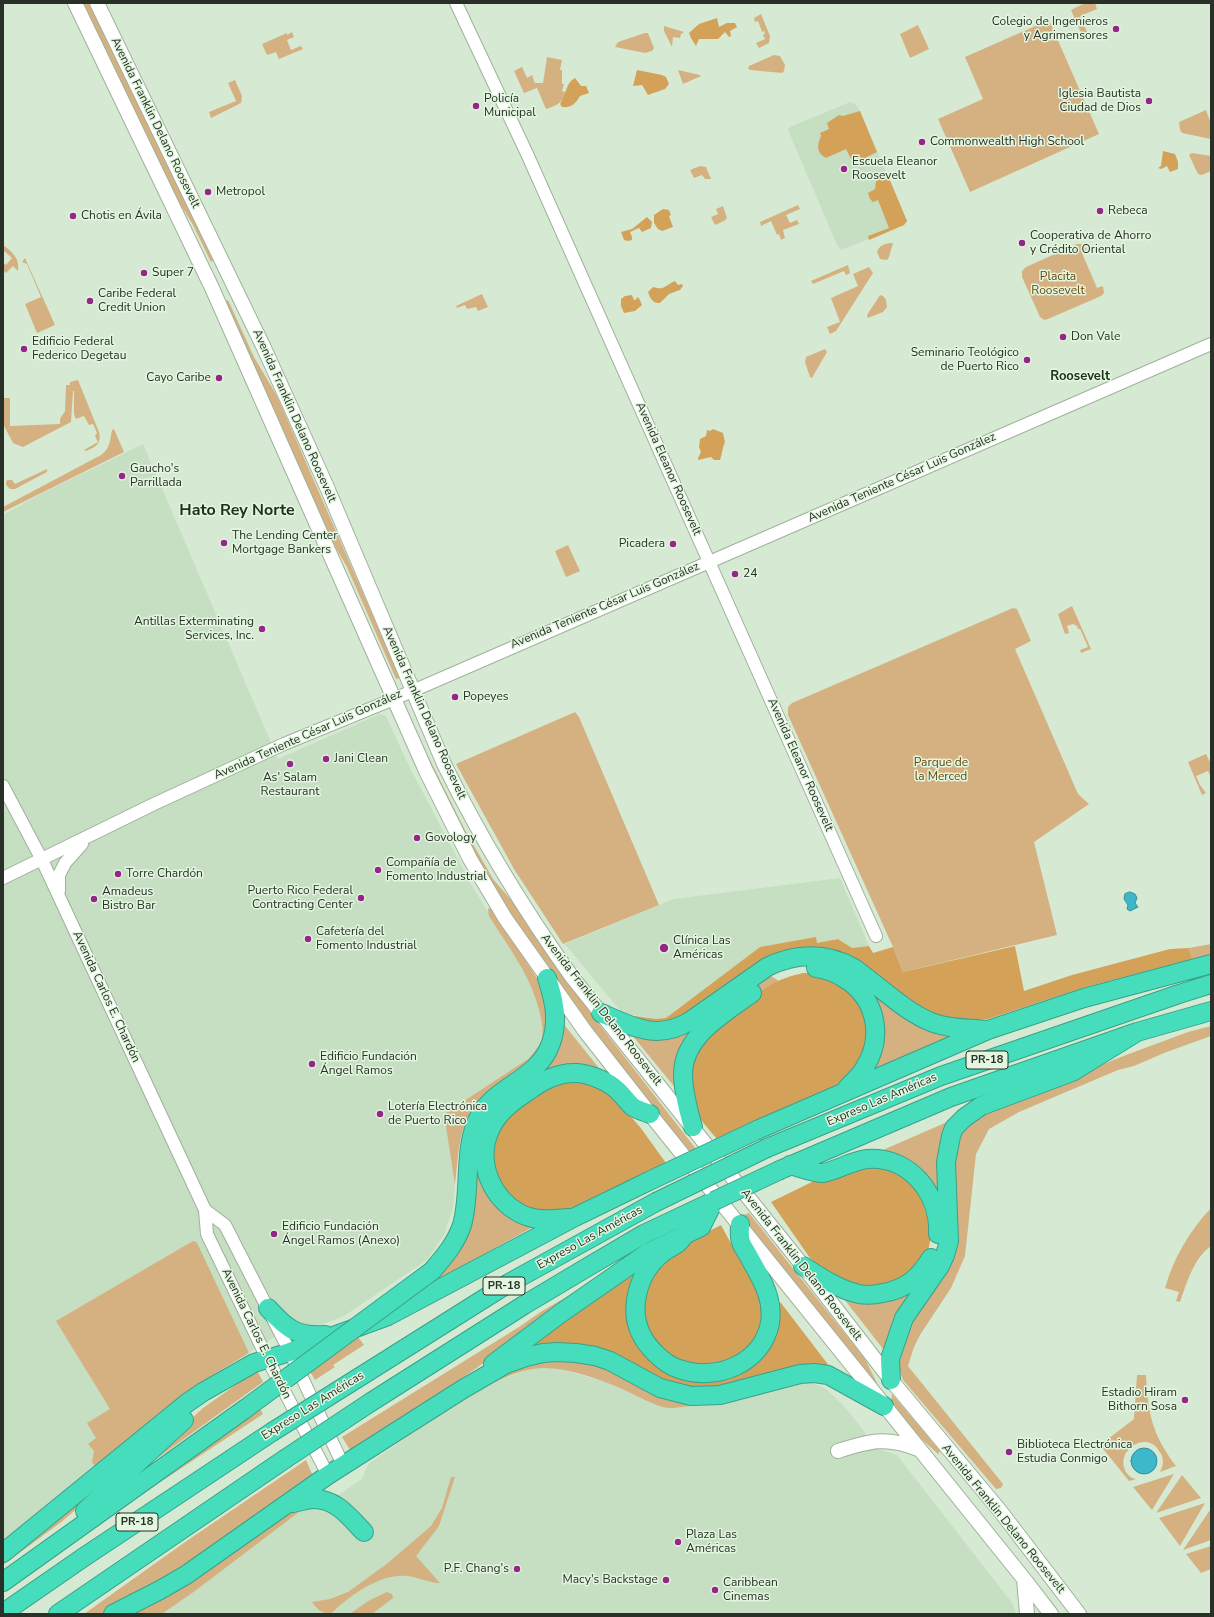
<!DOCTYPE html>
<html>
<head>
<meta charset="utf-8">
<style>
  body { margin:0 }
  #map { position:relative; width:1214px; height:1617px; overflow:hidden; background:#d6ead3; font-family:"Nunito Sans",sans-serif }
  canvas { display:block }
  .frame { position:absolute; inset:0; border:4px solid #293027; pointer-events:none }
</style>
</head>
<body>
<div id="map">
<canvas width="1214" height="1617"></canvas>
<div class="frame"></div>
</div>
<script>
const g = document.querySelector('canvas').getContext('2d');
g.lineJoin = 'round';
function paint(path, color) {
  g.fillStyle = color;
  g.fill(path, 'evenodd');
}
function stroke(path, color, width, dash) {
  g.strokeStyle = color;
  g.lineWidth = width;
  g.lineCap = dash ? 'butt' : 'round';
  g.setLineDash(dash || []);
  g.stroke(path);
}
function drawText(font, color, halo, rows, align = 'center') {
  g.font = font + ' "Nunito Sans",sans-serif';
  g.lineWidth = 3;
  g.setLineDash([]);
  g.textBaseline = 'middle';
  g.strokeStyle = halo;
  g.fillStyle = color;
  for (const [text, x, y, turn = 0] of rows) {
    g.save();
    g.translate(x, y);
    g.rotate((+turn || 0) * Math.PI / 180);
    g.textAlign = isNaN(turn) ? turn : align;
    if (halo) g.strokeText(text, 0, 0);
    g.fillText(text, 0, 0);
    g.restore();
  }
}
paint(new Path2D(`
  M850 102 855 104 860 111 907 221 904 225 841 250 837 245 788 130 790 127Z
  M143 444 278 759 380 714 386 716 408 764 472 886 524 969 534 990 538 1005 543 1029 542 1036 537 1049 528 1059 444 1114 455 1185 453 1208 444 1235 427 1260 344 1316 316 1327 294 1325 196 1385 3 1542V515L39 495Z
  M840 878 869 946 852 948 838 939 817 943 816 938 760 947 666 1018 656 1019 622 1013 565 944 674 899Z
  M534 1368H556L606 1382 666 1408H678L727 1399 808 1381 826 1389 844 1406 878 1449 897 1455 1013 1604 1016 1614H162L195 1591 311 1503 325 1504 362 1479 368 1464 448 1409 490 1383Z`), '#c6dec2');
paint(new Path2D(`
  M80 3H90L214 260 211 262 192 223 168 185Z
  M1085 3H1095L1097 9 1080 16 1087 32 1082 35 1071 10Z
  M761 14 770 36 769 43 759 48 756 43 765 39 763 35 765 34 764 31 762 32 758 21 755 22 754 18Z
  M1049 20 1099 134 970 192 938 119 983 99 965 57Z
  M918 25 929 49 910 58 900 34Z
  M664 26 684 32 681 34 680 38 673 37 672 47 664 31Z
  M292 32 294 37 287 40 291 50 301 46 303 49 279 59 276 52 267 55 262 44 287 33V35Z
  M645 33H648L654 48 652 51 645 53 615 47 618 42Z
  M774 55 780 56 785 65 784 71 782 73 750 70 748 68 749 66Z
  M547 57 562 60 560 70H562V84H564L562 91 565 92C564 102 556 106 546 109L537 88 524 93 514 71 522 67 527 78 532 75 535 83H543Z
  M678 70 700 75 701 76 683 84Z
  M235 80 242 96 241 103 211 118 209 112 236 101 228 83Z
  M1206 110 1211 124V139L1182 133 1180 130 1179 122Z
  M1192 153 1211 156V171L1202 175 1198 174 1189 155Z
  M700 166 706 167 711 179H705L702 175 694 178 690 170Z
  M798 205 800 209 786 215 790 223 797 220 799 224 783 230 785 238 781 240 779 234 777 235 771 221 761 226 760 222Z
  M723 206 727 218 724 221 715 225 711 217 718 214 716 209Z
  M893 243 889 257 887 260 880 259 877 252C879 245 886 243 893 243Z
  M1077 244H1083L1087 250 1082 253 1097 288 1103 286 1104 293 1101 296 1048 319 1044 320 1040 317 1022 277V271L1026 267Z
  M3 245C13 252 20 259 18 271L13 266 6 273 3 270V263L6 265 12 258 3 250Z
  M25 258 55 325 37 333 25 304 41 297 27 264 22 262Z
  M848 265 850 273 846 275 844 271 813 284 811 281Z
  M869 267 873 273 836 331 830 334 827 327 840 322 831 298 858 286 853 274Z
  M482 294 488 307 478 311 476 307 467 309 465 305 457 308 456 306Z
  M880 295 883 296 886 300 887 307 883 312 868 318 867 315Z
  M228 300 254 357 277 396 400 678 396 679 347 567 329 536 225 302Z
  M825 349 827 352 812 378 810 377 805 362 806 357Z
  M78 380 99 432C102 443 96 447 86 451L84 450 98 442 95 436 97 433 93 424 89 425 84 416 76 419 74 414V391H73L71 422 23 447 13 443 3 424V398H10V426L60 424V419L65 411 66 385H70V382Z
  M114 429 124 452 3 512V507L101 455C110 449 110 440 112 430Z
  M47 469V472L15 489H10L6 485V481L8 480H12L15 484Z
  M568 545 580 571 566 577 555 551Z
  M1072 606 1091 649 1081 653 1080 650 1088 647 1080 629H1078L1077 626 1073 624 1067 626 1069 633 1065 634 1058 614Z
  M1013 608 1017 609 1031 641 1015 649 1078 794 1089 804 1034 842 1057 935 903 972 893 947 788 715V707L792 703Z
  M405 709 409 715 424 748 465 830 493 879 512 901 550 958 592 1015 696 1149 689 1152 584 1019 543 963 505 905 461 831Z
  M575 712 579 717 659 905 563 944 514 869 456 764Z
  M1206 754 1211 764V777L1208 771 1196 776 1200 785 1206 793 1202 795 1188 762Z
  M490 908 492 909 544 989C550 1012 549 1039 534 1059 531 1063 524 1066 519 1070 504 1082 484 1092 473 1109 458 1131 458 1160 455 1185L444 1114 528 1059C533 1053 538 1048 541 1041 544 1032 542 1023 540 1014 532 977 509 948 489 916L488 909Z
  M1211 944V954L1192 959 1189 948Z
  M810 960C822 962 834 964 845 970 864 981 877 998 894 1011 907 1021 943 1035 960 1034L961 1037 869 1073C869 1066 874 1060 876 1053 880 1041 882 1027 878 1014 865 969 807 950 768 974L850 1027 710 1018C684 1041 678 1056 677 1090L627 1029 640 1035 658 1036 674 1034 687 1031 701 1022 765 972 783 964 796 961Z
  M558 1017 607 1078 541 1075Z
  M1211 1026V1036L1164 1053 1134 1066 1118 1070 1019 1112 989 1129 976 1154 965 1256 951 1288 920 1335 914 1347 908 1366 1003 1484 1001 1488 996 1489 903 1380 896 1361 901 1339 937 1280 955 1143 969 1118 1126 1055 1188 1032Z
  M954 1119C952 1129 944 1136 942 1147 936 1183 950 1220 938 1255 930 1279 910 1295 898 1316 892 1328 890 1342 887 1354L837 1290C842 1292 847 1296 853 1298 913 1312 957 1254 936 1199 931 1187 925 1175 914 1167 904 1160 888 1156 876 1155V1153Z
  M481 1174 533 1227 437 1280 435 1277 475 1176Z
  M1211 1208V1246C1194 1258 1187 1282 1180 1302L1176 1301 1179 1292 1165 1288C1173 1259 1190 1230 1211 1208Z
  M749 1213 865 1359 877 1383V1385L875 1384 741 1216Z
  M193 1241 196 1242 198 1245 249 1353 196 1385 95 1467 92 1462 94 1451 88 1444 96 1438 87 1423 110 1409 56 1321Z
  M596 1280 485 1362 406 1417 350 1450 342 1437 519 1327 542 1311Z
  M358 1337 364 1345 333 1365 335 1367 315 1380 309 1370Z
  M531 1361H590L704 1403C692 1405 679 1409 667 1408 655 1406 634 1394 622 1389 599 1379 558 1364 533 1369 510 1373 489 1384 469 1397L481 1385Z
  M257 1370 263 1382 145 1467 171 1437 203 1408Z
  M1137 1375H1146C1148 1414 1152 1434 1176 1466L1160 1472C1164 1465 1164 1457 1159 1451 1147 1430 1114 1450 1126 1472 1129 1476 1131 1478 1136 1479L1129 1481 1100 1445 1134 1419Z
  M892 1394 940 1451 938 1454 916 1434 891 1405Z
  M259 1407 263 1414 251 1422 118 1510Z
  M131 1456 91 1497 60 1523 3 1565V1561Z
  M306 1460 313 1476 190 1565 115 1608 101 1614H84L188 1540Z
  M1174 1474 1152 1510 1133 1487Z
  M1182 1475 1201 1498 1156 1513Z
  M451 1477H455L439 1526 416 1556 440 1583C429 1583 418 1577 407 1576 381 1573 348 1596 331 1614 322 1614 317 1609 312 1602L330 1599 348 1592 388 1563 431 1526 442 1508Z
  M311 1503 195 1591 162 1614H128L298 1507Z
  M1205 1503 1180 1546 1159 1518Z
  M1210 1510 1211 1540 1183 1550Z
  M1211 1546V1569L1201 1573 1186 1554Z
  M387 1592 392 1594 393 1598 372 1614H350L368 1601Z`), '#d5b181');
paint(new Path2D(`
  M717 18 719 27 727 23H735L737 27 730 31 731 36 729 37 725 32 718 39H699L696 46 691 38 689 33 699 24Z
  M637 70 662 75 666 77 669 84 665 89 648 95 642 85 633 86Z
  M575 78 581 86H586L589 93 580 96C576 103 572 108 562 107L560 104C566 95 566 82 575 78Z
  M860 111 877 152 861 160 851 159 846 149 826 158C816 153 817 145 821 136L820 133 829 129 827 123 839 115 843 116Z
  M1163 151 1175 154 1178 162V169L1170 172 1167 166 1161 169 1158 168 1161 166Z
  M889 178 907 221 904 225 869 240 868 236 889 228 878 200 873 202 870 199 868 193 875 189 876 181 879 179Z
  M663 209 669 210 671 215 669 216 673 227 662 231 658 229 654 223V215Z
  M647 217 652 222 651 228 642 232 639 228 630 232 632 237V240L628 241 624 240 621 232 632 229Z
  M675 281 678 285 682 284 683 286 680 290 669 294 660 303C653 304 650 298 648 292L653 287C665 291 665 285 675 281Z
  M632 295 634 300 637 299 636 297 639 298 642 305 635 311 624 313 621 306V299L625 296Z
  M713 429 723 433 725 442C722 449 722 455 720 460H714L711 457 698 460V458L701 452 699 447 700 439 706 436 707 430 710 431Z
  M816 937 817 943 838 939 852 948 869 946 873 953 893 947 903 972 1015 946 1024 991 1072 975 1170 949 1189 948 1192 959 1086 987 988 1019 964 1022 946 1020 802 950 678 1025 633 1023 635 1016 656 1019 666 1018 760 947Z
  M803 973H819L856 995 867 1014 870 1036 862 1062 837 1085 717 1139C707 1127 694 1114 690 1098 689 1092 689 1065 691 1058 698 1040 751 997 769 986 780 979 791 976 803 973Z
  M577 1079 597 1083 618 1102 640 1127 666 1163 567 1210 531 1211 519 1205 496 1178 491 1149 503 1119 536 1091Z
  M872 1163 904 1176 920 1192 925 1202 932 1231 929 1247 918 1267 908 1280 873 1292 828 1276 810 1258 771 1202 818 1179Z
  M721 1225 760 1297 763 1306 760 1333 744 1356 718 1367 677 1362 648 1334 643 1313 647 1278 678 1247Z
  M648 1257 633 1287 659 1366 738 1370 778 1302 781 1303 833 1371 720 1389 686 1390 622 1361 519 1354Z`), '#d4a159');
const water = new Path2D(`
  M1130 892 1135 894 1137 898 1135 903 1138 907 1130 911 1127 909 1128 905 1124 899 1125 894Z
  M1131 1461a13 13 0 1 1 26 0a13 13 0 1 1-26 0Z`);
paint(water, '#3db8ca');
stroke(water, '#378f99', 1);
const tertiary = new Path2D(`
  M456 3 528 156 876 936
  M3 786 42 860 205 1210 207 1234 267 1358 328 1475
  M3 878 154 804 284 744 394 699 1211 344
  M59 891V875L65 863 82 844
  M205 1210 225 1225 290 1352 343 1465`);
const secondary = new Path2D(`
  M75 3 212 288 426 771 470 859 505 918 585 1031 650 1114 1024 1579 1051 1614
  M97 3 264 348 326 485 444 764C481 839 524 910 572 977L803 1266 891 1380 1001 1512 1079 1614
  M838 1451C869 1441 886 1436 918 1449
  M1024 1579 1027 1614`);
const motorway = new Path2D(`
  M816 968C828 969 840 975 850 982 877 1003 883 1038 865 1067 861 1075 853 1082 847 1088
  M601 1013C633 1027 657 1041 690 1021L767 967C795 953 826 952 854 968 860 972 865 977 871 981 890 996 909 1013 931 1022 948 1029 968 1028 986 1030
  M693 1127C688 1110 683 1092 683 1073 684 1035 725 1013 752 993
  M757 1130 988 1030 1084 998 1211 964
  M767 1148 941 1076 1179 994 1211 984
  M790 1165C798 1167 816 1174 823 1173 838 1170 851 1161 867 1159 910 1156 940 1194 938 1234
  M780 1170 951 1097 1137 1032 1211 1011
  M568 1218C555 1219 541 1221 529 1217 521 1215 516 1211 510 1207 487 1188 477 1156 491 1128 498 1112 513 1101 527 1092 542 1081 558 1072 577 1073 590 1074 607 1081 616 1089 623 1095 627 1102 633 1107 638 1110 645 1112 650 1114
  M685 1234C679 1245 674 1245 665 1251 654 1259 647 1268 642 1279 630 1308 634 1333 656 1354 663 1361 670 1366 679 1369 716 1382 762 1364 770 1323 774 1297 760 1277 748 1255 746 1251 742 1246 741 1242 739 1237 740 1229 740 1224
  M803 1266C819 1276 836 1288 855 1293 864 1296 874 1295 883 1293 906 1289 919 1278 931 1258
  M432 1271C444 1257 456 1243 462 1225 472 1190 462 1147 480 1115 497 1085 539 1079 551 1043 559 1020 554 1000 547 978
  M268 1308C286 1328 296 1337 325 1335
  M493 1364 561 1313 649 1252 701 1227 714 1201
  M358 1378 509 1283 656 1202
  M891 1380 890 1359 904 1318 940 1266 945 1255 949 1241 946 1162 951 1136 954 1128 964 1118 981 1106 1072 1072 1137 1032
  M371 1402 524 1305 586 1268 644 1234 714 1201
  M293 1503C299 1502 307 1499 314 1499 337 1499 350 1518 364 1532
  M85 1511 184 1420
  M3 1553 187 1403 203 1392 254 1363 290 1352 388 1316 575 1217 647 1182
  M3 1582 245 1409
  M3 1613 84 1557 272 1432
  M58 1614 285 1459
  M113 1614 160 1590 186 1575 328 1475 463 1389 506 1364 526 1357 543 1353 557 1352 576 1353 595 1356 610 1361 660 1388 691 1396 720 1395 800 1374 814 1373 828 1375 884 1406`);
stroke(tertiary, '#9fb19c', 14);
stroke(secondary, '#9fb19c', 16);
stroke(motorway, '#3ba088', 20);
stroke(tertiary, '#fff', 12);
stroke(secondary, '#fff', 14);
stroke(motorway, '#45ddbc', 18);
const motorwayBridge = new Path2D(`
  M647 1182 757 1130
  M714 1201 780 1170
  M656 1202 767 1148
  M245 1409 432 1271
  M272 1432 358 1378
  M285 1459 371 1402`);
stroke(motorwayBridge, '#3ba088', 20, []);
stroke(motorwayBridge, '#45ddbc', 18);
for (const [x, y, r, color] of [
  [1116,29,4,"#942687"],
  [1149,101,4,"#942687"],
  [476,106,4,"#942687"],
  [922,142,4,"#942687"],
  [844,169,4,"#942687"],
  [208,192,4,"#942687"],
  [1100,211,4,"#942687"],
  [73,216,4,"#942687"],
  [1022,243,4,"#942687"],
  [144,273,4,"#942687"],
  [90,301,4,"#942687"],
  [1063,337,4,"#942687"],
  [24,349,4,"#942687"],
  [1027,360,4,"#942687"],
  [219,378,4,"#942687"],
  [122,476,4,"#942687"],
  [224,543,4,"#942687"],
  [673,544,4,"#942687"],
  [735,574,4,"#942687"],
  [262,629,4,"#942687"],
  [455,697,4,"#942687"],
  [326,759,4,"#942687"],
  [290,764,4,"#942687"],
  [417,838,4,"#942687"],
  [378,870,4,"#942687"],
  [118,874,4,"#942687"],
  [361,898,4,"#942687"],
  [94,899,4,"#942687"],
  [308,939,4,"#942687"],
  [664,948,5,"#942687"],
  [312,1064,4,"#942687"],
  [380,1114,4,"#942687"],
  [274,1234,4,"#942687"],
  [1185,1400,4,"#942687"],
  [1009,1452,4,"#942687"],
  [678,1542,4,"#942687"],
  [517,1569,4,"#942687"],
  [666,1580,4,"#942687"],
  [715,1590,4,"#942687"]
]) {
  const dot = new Path2D();
  dot.arc(x, y, r, 0, 2 * Math.PI);
  g.fillStyle = color;
  g.fill(dot);
  stroke(dot, '#e3f7e0', 1.5);
}
for (const [x, y, w] of [
  [987,1060,42],
  [504,1286,42],
  [137,1522,42]
]) {
  const box = new Path2D();
  box.roundRect(x - w / 2, y - 9, w, 18, 3);
  g.fillStyle = '#e3f7e0';
  g.fill(box);
  stroke(box, '#293027', 1);
}
drawText('bold 11px', '#293027', null, [
  ["PR-18",987,1060],
  ["PR-18",504,1286],
  ["PR-18",137,1522]
]);
drawText('12px', '#293027', '#e3f7e0', [
  ["Colegio de Ingenieros",1108,22,"right"],
  ["y Agrimensores",1108,36,"right"],
  ["Iglesia Bautista",1141,94,"right"],
  ["Ciudad de Dios",1141,108,"right"],
  ["Policía",484,99],
  ["Municipal",484,113],
  ["Commonwealth High School",930,142],
  ["Escuela Eleanor",852,162],
  ["Roosevelt",852,176],
  ["Metropol",216,192],
  ["Rebeca",1108,211],
  ["Chotis en Ávila",81,216],
  ["Cooperativa de Ahorro",1030,236],
  ["y Crédito Oriental",1030,250],
  ["Super 7",152,273],
  ["Caribe Federal",98,294],
  ["Credit Union",98,308],
  ["Don Vale",1071,337],
  ["Edificio Federal",32,342],
  ["Federico Degetau",32,356],
  ["Seminario Teológico",1019,353,"right"],
  ["de Puerto Rico",1019,367,"right"],
  ["Cayo Caribe",211,378,"right"],
  ["Gaucho's",130,469],
  ["Parrillada",130,483],
  ["The Lending Center",232,536],
  ["Mortgage Bankers",232,550],
  ["Picadera",665,544,"right"],
  ["24",743,574],
  ["Antillas Exterminating",254,622,"right"],
  ["Services, Inc.",254,636,"right"],
  ["Popeyes",463,697],
  ["Jani Clean",334,759],
  ["As' Salam",290,778,"center"],
  ["Restaurant",290,792,"center"],
  ["Govology",425,838],
  ["Compañía de",386,863],
  ["Fomento Industrial",386,877],
  ["Torre Chardón",126,874],
  ["Puerto Rico Federal",353,891,"right"],
  ["Contracting Center",353,905,"right"],
  ["Amadeus",102,892],
  ["Bistro Bar",102,906],
  ["Cafetería del",316,932],
  ["Fomento Industrial",316,946],
  ["Clínica Las",673,941],
  ["Américas",673,955],
  ["Edificio Fundación",320,1057],
  ["Ángel Ramos",320,1071],
  ["Lotería Electrónica",388,1107],
  ["de Puerto Rico",388,1121],
  ["Edificio Fundación",282,1227],
  ["Ángel Ramos (Anexo)",282,1241],
  ["Estadio Hiram",1177,1393,"right"],
  ["Bithorn Sosa",1177,1407,"right"],
  ["Biblioteca Electrónica",1017,1445],
  ["Estudia Conmigo",1017,1459],
  ["Plaza Las",686,1535],
  ["Américas",686,1549],
  ["P.F. Chang's",509,1569,"right"],
  ["Macy's Backstage",658,1580,"right"],
  ["Caribbean",723,1583],
  ["Cinemas",723,1597]
], 'left');
drawText('12px', '#293027', '#e3f7e0', [
  ["Avenida Franklin Delano Roosevelt",155,123,64],
  ["Avenida Franklin Delano Roosevelt",294,416,66],
  ["Avenida Eleanor Roosevelt",668,469,66],
  ["Avenida Teniente César Luis González",902,478,-24],
  ["Avenida Teniente César Luis González",605,606,-23],
  ["Avenida Franklin Delano Roosevelt",424,713,66],
  ["Avenida Teniente César Luis González",308,735,-24],
  ["Avenida Eleanor Roosevelt",800,765,66],
  ["Avenida Carlos E. Chardón",106,997,65],
  ["Avenida Franklin Delano Roosevelt",601,1010,52],
  ["Expreso Las Américas",882,1100,-23],
  ["Expreso Las Américas",590,1238,-29],
  ["Avenida Franklin Delano Roosevelt",801,1265,52],
  ["Avenida Carlos E. Chardón",256,1334,64],
  ["Expreso Las Américas",313,1406,-32],
  ["Avenida Franklin Delano Roosevelt",1003,1519,51]
]);
drawText('12px', '#68460d', '#e3f7e0', [
  ["Placita",1058,277],
  ["Roosevelt",1058,291],
  ["Parque de",941,763],
  ["la Merced",941,777]
]);
drawText('bold 13px', '#202f1d', '#e3f7e0', [
  ["Roosevelt",1080,377]
]);
drawText('bold 16px', '#202f1d', '#e3f7e0', [
  ["Hato Rey Norte",237,511]
]);
</script>
</body>
</html>
